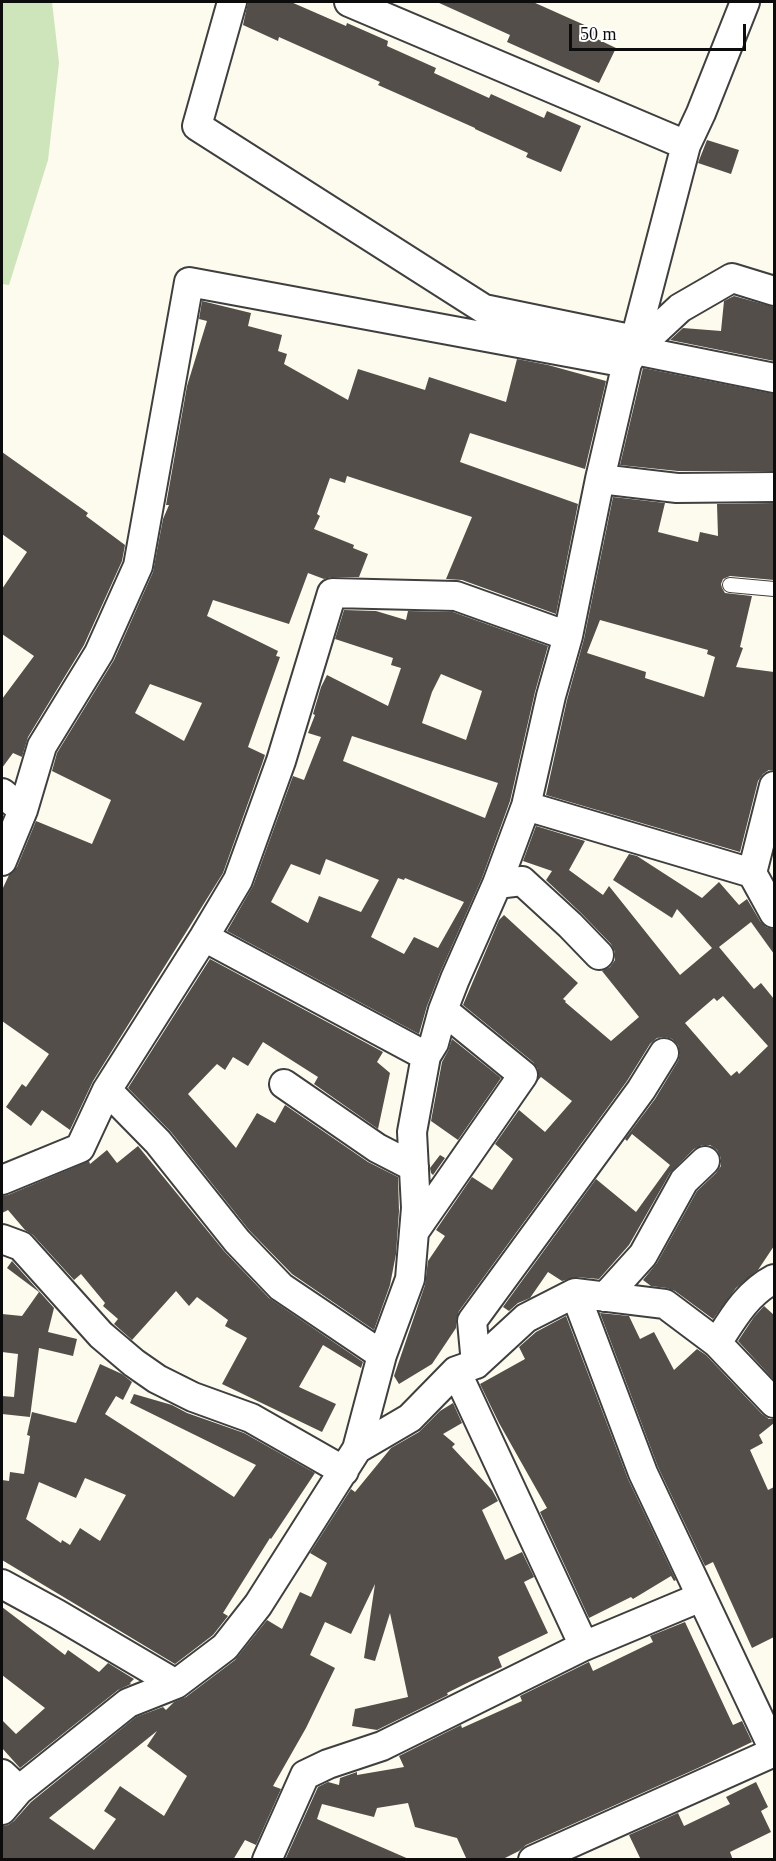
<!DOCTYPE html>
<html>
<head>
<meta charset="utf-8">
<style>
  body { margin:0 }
  #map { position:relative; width:776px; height:1861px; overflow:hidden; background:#fdfbed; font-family:"Times New Roman",serif }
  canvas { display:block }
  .frame { position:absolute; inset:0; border:3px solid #0c0c0c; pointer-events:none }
  .scale { position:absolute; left:569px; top:24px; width:177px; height:27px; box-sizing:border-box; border:3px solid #0c0c0c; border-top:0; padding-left:8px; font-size:18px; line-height:21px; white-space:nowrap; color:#0c0c0c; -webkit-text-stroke:4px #fff; paint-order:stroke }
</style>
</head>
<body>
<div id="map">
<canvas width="776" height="1861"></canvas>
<div class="frame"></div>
<div class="scale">50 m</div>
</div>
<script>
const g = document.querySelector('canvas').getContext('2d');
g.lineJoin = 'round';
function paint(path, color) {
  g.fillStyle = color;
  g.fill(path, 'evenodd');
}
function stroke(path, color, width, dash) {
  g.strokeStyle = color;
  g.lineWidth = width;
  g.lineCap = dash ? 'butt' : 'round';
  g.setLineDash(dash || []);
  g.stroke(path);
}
paint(new Path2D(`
  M2 2H52L59 63 48 160 9 285 2 284Z`), '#cee4ba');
paint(new Path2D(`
  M248 2H291L346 26 347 23 388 41 387 46 436 68 434 73 489 98 491 94 544 118 547 111 581 126 561 172 526 157 528 153 475 129V128L378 85 380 82 279 37 278 41 243 25Z
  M437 2H533L598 31 595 38 616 48 599 83 507 42 510 35Z
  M707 140 739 150 731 174 698 163Z
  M734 296 774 307V361L670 340 683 328 721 331 724 301Z
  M202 301 251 313 248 326 282 335 278 351 287 354 284 364 348 400 358 369 425 390 429 377 506 402 517 359 548 365 606 381 585 469 470 433 460 462 578 504 556 614 462 580 446 579 472 517 347 476 345 483 330 478 317 514 320 516 314 529 354 545 353 548 368 554 359 577H332L324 579 308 573 289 624 213 600 207 616 278 651 276 656 280 657 248 747 265 755 262 764 223 873 93 1081 70 1130 42 1110 31 1126 6 1107 22 1084 26 1087 49 1054 2 1021V890L9 875 17 867 36 821 92 844 111 800 52 771 57 753 114 660 153 572 163 519 169 505H166L187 386 207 321 199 319ZM150 684 202 703 184 741 135 713Z
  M643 368 774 394V471H678L620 465Z
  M2 452 88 513 86 516 125 545 122 561 84 645 28 737 22 757 13 753 2 768V699L34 656 2 634V589L27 552 2 534Z
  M613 497 665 503 658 532 698 542 700 532 718 536 717 504 774 503V580L730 576 723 579 721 584 722 588 725 593 752 596 740 647 743 648 736 667 774 672V770H769L763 774 758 781 740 852 546 795 567 700 584 639ZM600 620 708 650 707 654 715 657 704 697 645 678 646 672 587 653Z
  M344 610 376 611 406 620 408 611 453 612 548 646 535 692 510 801 482 878 440 973 427 1006 419 1034 227 931 253 886 293 776 304 780 321 737 308 733 315 715 313 714 321 687 327 675 388 706 401 668 391 665 393 658 335 639ZM441 674 482 691 466 740 422 723 432 692ZM352 736 498 783 485 818 343 761ZM326 859 379 880 361 912 319 896 308 923 271 902 291 864 320 875ZM398 878 404 880 405 878 464 902 438 948 414 937 404 954 371 937Z
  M536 826 585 841 569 870 603 895 609 886 680 975 712 948 677 909 672 918 613 880 629 854 637 856 702 898 719 882 739 905 747 899 760 921 766 927 774 929V954L751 922 719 947 754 989 761 983 774 999V1246L758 1270 736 1288 713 1319 675 1291 667 1288 651 1286 643 1280 657 1263 697 1191 716 1173 721 1166V1158L717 1150 710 1145H702L694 1149 670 1173 629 1245 599 1279 576 1277 562 1281 548 1272 530 1298 518 1303 509 1311 503 1307 596 1179 636 1212 670 1165 632 1134 627 1141 625 1139 655 1099 678 1061 680 1053 678 1045 672 1039 665 1037 657 1038 650 1044 627 1081 459 1311 456 1322V1328L432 1364 399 1384 394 1376 425 1285 428 1261 445 1236 436 1230 472 1177 492 1190 513 1159 495 1144 519 1110 545 1132 572 1101 541 1077 538 1080V1069L533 1062 463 1005 499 920 504 915 578 983 563 999 566 1001 565 1002 611 1041 639 1017 602 971 610 967 615 960V952L611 944 581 913 546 880 552 871 523 861ZM723 996 768 1046 739 1074 737 1071 731 1076 685 1023 714 998 717 1001Z
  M210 959 383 1052 377 1062 390 1073 378 1129 314 1084 318 1077 263 1042 248 1066 233 1057 225 1070 217 1064 188 1094 236 1148 257 1113 275 1123 285 1105 368 1162 398 1177 399 1211 396 1254 390 1285 374 1330 292 1274 249 1230 171 1132 128 1088Z
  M452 1039 501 1078 458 1140 431 1121 442 1062 448 1051Z
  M138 1146 224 1251 269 1298 363 1362 361 1368 323 1345 299 1387 336 1404 322 1432 222 1384 247 1338 225 1326 228 1320 197 1297 189 1306 176 1291 132 1340 114 1324 118 1319 103 1306 105 1303 81 1274 74 1280 33 1235 25 1230 8 1210 2 1213V1196L8 1195 89 1161 90 1164 107 1150 117 1163Z
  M440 1155 445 1158 433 1175 431 1173 430 1168Z
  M12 1261 54 1308 48 1332 77 1339 73 1356 39 1348 30 1417 2 1414V1396L14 1397 18 1354 2 1352V1314L22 1316 39 1292 7 1268Z
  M764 1306 774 1315V1380L738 1341 754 1317Z
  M600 1313 629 1316 640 1339 654 1332 674 1370 697 1349 706 1355 762 1414 769 1419H774V1423L759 1435 763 1443 750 1450 768 1490 774 1487V1637L752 1648 713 1562 705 1566 658 1467Z
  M566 1316 628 1479 676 1580 674 1581 671 1576 633 1599 631 1597 589 1618 540 1512 547 1508 499 1423 480 1384 525 1359 519 1347 536 1332Z
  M100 1364 122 1374 132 1382 123 1400 116 1396 105 1414 234 1497 256 1465 130 1403 134 1394 172 1405 187 1413 244 1433 315 1473 271 1539 270 1538 223 1613 228 1616 213 1635 175 1664 2 1560V1480L9 1481 10 1472 24 1474 30 1436 27 1435 32 1412 76 1423ZM85 1478 126 1495 100 1541 80 1528 70 1545 62 1540 61 1543 26 1519 39 1482 76 1498Z
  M453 1403 462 1423 443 1434 455 1444 452 1447 492 1490 498 1501 482 1510 505 1560 522 1552 534 1577 524 1582 548 1633 498 1657 502 1667 469 1682 447 1693 448 1695 377 1730 352 1726 355 1709 408 1697 390 1613 375 1661 364 1658 375 1584 351 1634 325 1622 310 1655 335 1668 306 1728 273 1786 281 1789 256 1845 245 1840 233 1860H2V1826L8 1825 14 1821 31 1802 136 1717 163 1707 166 1710 174 1702 186 1697 235 1660 267 1620 282 1629 300 1592 311 1597 327 1563 310 1553 351 1489 355 1492 391 1448 419 1432 440 1411ZM157 1731 147 1746 187 1776 164 1816 120 1786 104 1811 116 1819 94 1850 49 1818Z
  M2 1607 65 1655 68 1650 99 1672 108 1663 134 1679 130 1683 131 1684 118 1690 20 1768 2 1748V1720L16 1734 45 1708 2 1675Z
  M685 1622 733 1725 742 1721 752 1742 698 1768 526 1845 519 1851 501 1860H467L457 1838 415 1827 408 1803 377 1808 374 1817 322 1804 317 1819 411 1860H285L318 1787 328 1782 339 1785 340 1778 357 1772V1775L404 1767 399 1756 461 1725 462 1728 522 1701 520 1696 589 1662 593 1671 653 1642 650 1636Z
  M756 1782 768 1807 761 1811 771 1832 730 1852 733 1860H641L629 1835 678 1813 684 1826 730 1804 726 1797Z`), '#534e49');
const lane = new Path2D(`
  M730 585 774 589`);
const street = new Path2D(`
  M232 2 197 126 484 309 635 340
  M349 2 686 145
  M745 2 701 113 686 145 635 340V350L774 378
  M600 479 677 488 774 487
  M2 793 23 810
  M526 806 752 873 774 913
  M2 861 23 810 42 746 99 653 138 566 189 282 627 363
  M752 873 774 786
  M497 884 522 881 570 925 599 955
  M204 937 426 1056
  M284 1084 377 1148 414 1167
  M107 1090 158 1142 237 1241 281 1287 382 1355
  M2 1180 80 1148 107 1090 204 937 238 880 281 761 332 593 456 596 568 636
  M414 1232 523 1075 443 1010
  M2 1239 21 1246 101 1335 134 1363 157 1379 193 1397 251 1418 344 1471
  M575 1293 643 1473 774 1750
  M605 1297 643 1255 684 1181 705 1161
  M717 1343C733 1318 747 1293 774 1279
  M476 1364 472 1321 641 1090 664 1053
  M456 1371 584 1646
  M357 1449 410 1418 456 1371 476 1364 526 1318 575 1293 665 1304 717 1343 774 1403
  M2 1584 57 1614 176 1684
  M2 1774 19 1790
  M2 1810 19 1790 128 1703 176 1684 225 1647 258 1605 357 1449 382 1355 410 1279 416 1208 412 1132 426 1056 434 1043 443 1010 455 979 497 884 526 806 551 696 568 636 600 479 627 363 635 350 680 308 732 278 774 291
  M267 1860 305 1775 328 1764 382 1746 584 1646 701 1597
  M533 1860 774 1752`);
stroke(lane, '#3f3f3f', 16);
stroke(street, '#3f3f3f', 32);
stroke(lane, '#fff', 14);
stroke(street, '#fff', 28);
</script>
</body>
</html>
